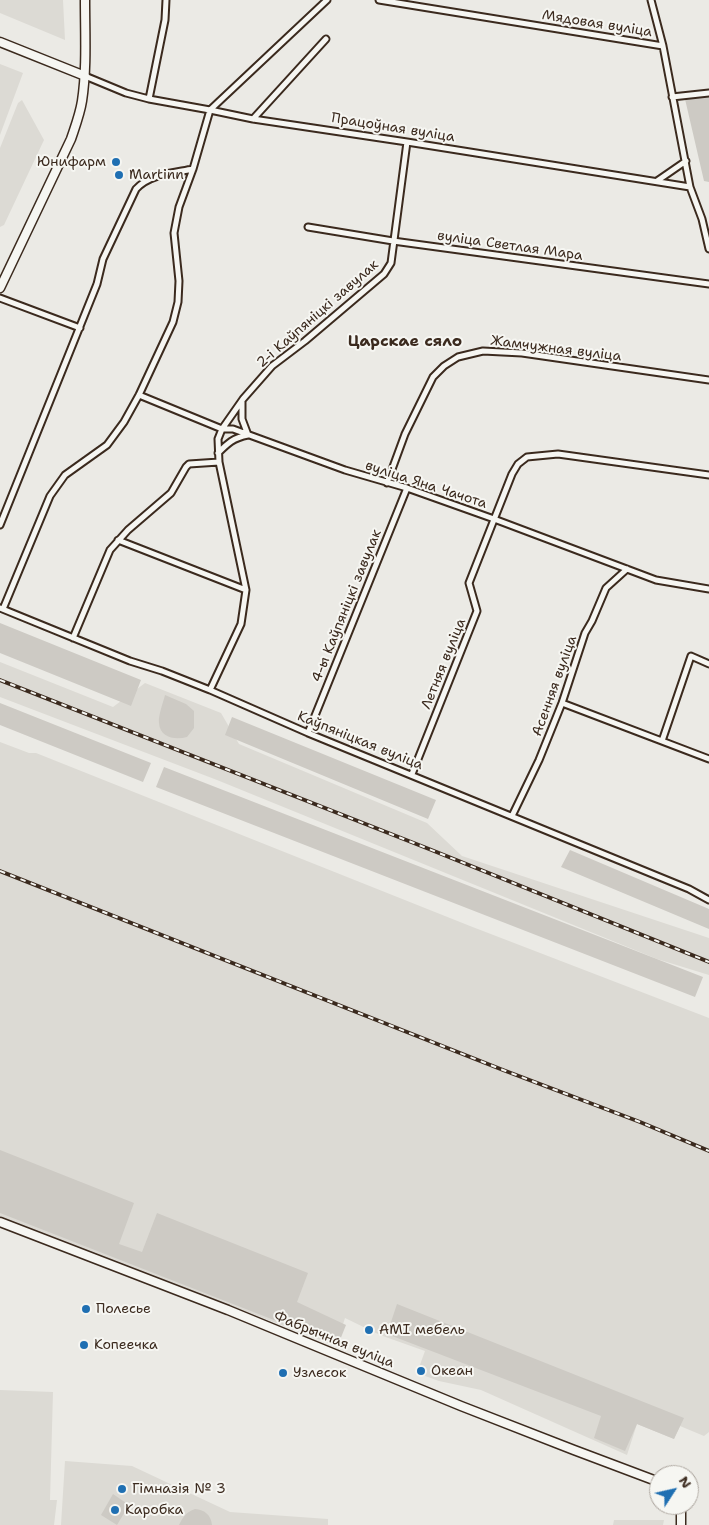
<!DOCTYPE html>
<html>
<head>
<meta charset="utf-8">
<style>
  body { margin:0 }
  #map { position:relative; width:709px; height:1525px; overflow:hidden; background:#ebeae5; font-family:"Shantell Sans",sans-serif }
  canvas { display:block }
  .north { position:absolute; left:649px; top:1465px; width:50px; height:50px; box-sizing:border-box; background:#f6f6f2; border:1px solid #aba49d; border-radius:50%; rotate:55deg; font-size:14px; font-weight:700; line-height:20px; text-align:center; color:#3b2a1e }
  .north::after { content:''; display:block; margin:auto; width:18px; height:22px; background:#1f6fb2; clip-path:polygon(50% 0,100% 100%,50% 72%,0 100%) }
</style>
</head>
<body>
<div id="map">
<canvas width="709" height="1525"></canvas>
<div class="north">N</div>
</div>
<script>
const g = document.querySelector('canvas').getContext('2d');
g.lineJoin = 'round';
function paint(path, color) {
  g.fillStyle = color;
  g.fill(path, 'evenodd');
}
function stroke(path, color, width, dash) {
  g.strokeStyle = color;
  g.lineWidth = width;
  g.lineCap = dash ? 'butt' : 'round';
  g.setLineDash(dash || []);
  g.stroke(path);
}
function drawText(font, color, halo, rows, align = 'center') {
  g.font = font + ' "Shantell Sans",sans-serif';
  g.lineWidth = 4;
  g.setLineDash([]);
  g.textBaseline = 'middle';
  g.strokeStyle = halo;
  g.fillStyle = color;
  for (const [text, x, y, turn = 0] of rows) {
    g.save();
    g.translate(x, y);
    g.rotate((+turn || 0) * Math.PI / 180);
    g.textAlign = isNaN(turn) ? turn : align;
    if (halo) g.strokeText(text, 0, 0);
    g.fillText(text, 0, 0);
    g.restore();
  }
}
paint(new Path2D(`
  M0 0H63L65 40 0 13Z
  M0 64 23 73 0 135Z
  M22 100 44 140 4 225 0 227V148L18 103Z
  M0 662 113 707 145 683 221 713 239 744 427 823 462 856 709 938V975L657 959 217 780 0 697Z
  M0 742 29 753H36L470 926 709 1018V1432L704 1436 680 1426 674 1439 637 1424 627 1455 481 1390 439 1381 417 1373 425 1351 380 1335 345 1318 336 1346 0 1217Z
  M0 1390 53 1392 50 1500H57L54 1525H0Z
  M65 1461 132 1466 230 1512 328 1519V1525H61Z
  M614 1520H664L663 1525H613Z`), '#dcdad4');
paint(new Path2D(`
  M709 96V182L704 181 685 99Z
  M0 623 141 680 131 706 0 653Z
  M165 695 186 704 194 711V728L187 737C175 740 160 738 159 723 158 716 163 703 165 695Z
  M0 703 151 763 143 782 0 725Z
  M232 717 436 800 428 819 225 735Z
  M164 767 703 977 695 997 156 787Z
  M570 850 709 909V929L561 867Z
  M0 1150 134 1203 119 1244 142 1252 157 1213 308 1273 297 1302 346 1325 338 1345 0 1213Z
  M397 1304 684 1418 674 1439 637 1424 625 1451 594 1438 601 1416 387 1334Z
  M113 1494 129 1505 117 1525 101 1515Z
  M195 1509C205 1510 211 1515 212 1525H179C183 1517 186 1512 195 1509Z`), '#cdcac4');
const minor = new Path2D(`
  M379 0 663 46
  M651 0 663 46 690 187 702 219 709 249
  M85 76 126 93 149 99 210 110 253 119 407 142 690 187
  M672 97 709 93
  M149 99 165 20 166 0
  M253 119 326 39
  M657 181 686 161
  M308 227 393 241 709 284
  M0 298 80 328
  M139 395 222 429H233L345 470 407 488 494 519 656 580 709 589
  M218 453C228 443 233 438 248 435L242 419V402
  M387 483 405 434 433 377 444 366 458 357 483 351 522 353 709 380
  M0 525 97 284 103 259 136 189C150 174 173 173 193 169
  M118 540 246 590
  M0 608 130 661 162 671 210 690 308 733 689 889 709 900
  M3 609 50 496 65 475 107 445 124 422 139 395 173 322 178 302 179 281 174 233 179 207 193 169 210 110 327 0
  M73 638 110 550 128 530 171 493 186 467 189 464 219 462
  M210 690 241 624 246 590 219 462 218 439 222 429 243 399 272 366 305 341 384 274 391 263 407 142
  M562 703 709 759
  M308 733 407 488
  M662 741 691 656 709 664
  M412 774 477 611 469 583 512 474 518 464 527 457 558 454 709 475
  M512 816 539 760 562 703 585 633 592 621 606 588 627 569`);
const secondary = new Path2D(`
  M0 42 85 76
  M0 288 71 139C75 127 80 114 82 101 87 68 85 34 85 0
  M0 1222 228 1310 461 1406 574 1450 659 1482
  M681 1505V1525`);
stroke(minor, '#3b2a1e', 9);
stroke(secondary, '#3b2a1e', 11);
stroke(minor, '#f6f6f2', 5);
stroke(secondary, '#f6f6f2', 8);
const rail = new Path2D(`
  M0 680 429 849 709 962
  M0 871 503 1070 640 1122 709 1151`);
stroke(rail, '#3b2a1e', 4);
stroke(rail, '#f6f6f2', 2, [5.5]);
for (const [x, y, r, color] of [
  [116,162,5,"#1f6fb2"],
  [119,175,5,"#1f6fb2"],
  [86,1309,5,"#1f6fb2"],
  [369,1330,5,"#1f6fb2"],
  [84,1345,5,"#1f6fb2"],
  [421,1371,5,"#1f6fb2"],
  [283,1373,5,"#1f6fb2"],
  [122,1489,5,"#1f6fb2"],
  [115,1510,5,"#1f6fb2"]
]) {
  const dot = new Path2D();
  dot.arc(x, y, r, 0, 2 * Math.PI);
  g.fillStyle = color;
  g.fill(dot);
  stroke(dot, '#f6f6f2', 2);
}
drawText('14px', '#3b2a1e', '#f6f6f2', [
  ["Мядовая вуліца",597,24,9],
  ["Працоўная вуліца",393,128,9],
  ["вуліца Светлая Мара",510,246,8],
  ["2-і Каўпяніцкі завулак",318,314,-41],
  ["Жамчужная вуліца",556,349,7],
  ["вуліца Яна Чачота",426,485,18],
  ["4-ы Каўпяніцкі завулак",347,606,-68],
  ["Летняя вуліца",444,664,-68],
  ["Асенняя вуліца",555,686,-70],
  ["Каўпяніцкая вуліца",360,741,22],
  ["Фабрычная вуліца",334,1340,22]
]);
drawText('14px', '#3b2a1e', '#f6f6f2', [
  ["Юнифарм",106,162,"right"],
  ["Martinn",129,175],
  ["Полесье",96,1309],
  ["AMI мебель",379,1330],
  ["Копеечка",94,1345],
  ["Океан",431,1371],
  ["Узлесок",293,1373],
  ["Гімназія № 3",132,1489],
  ["Каробка",125,1510]
], 'left');
drawText('bold 16px', '#3b2a1e', '#f6f6f2', [
  ["Царскае сяло",405,342]
]);
</script>
</body>
</html>
